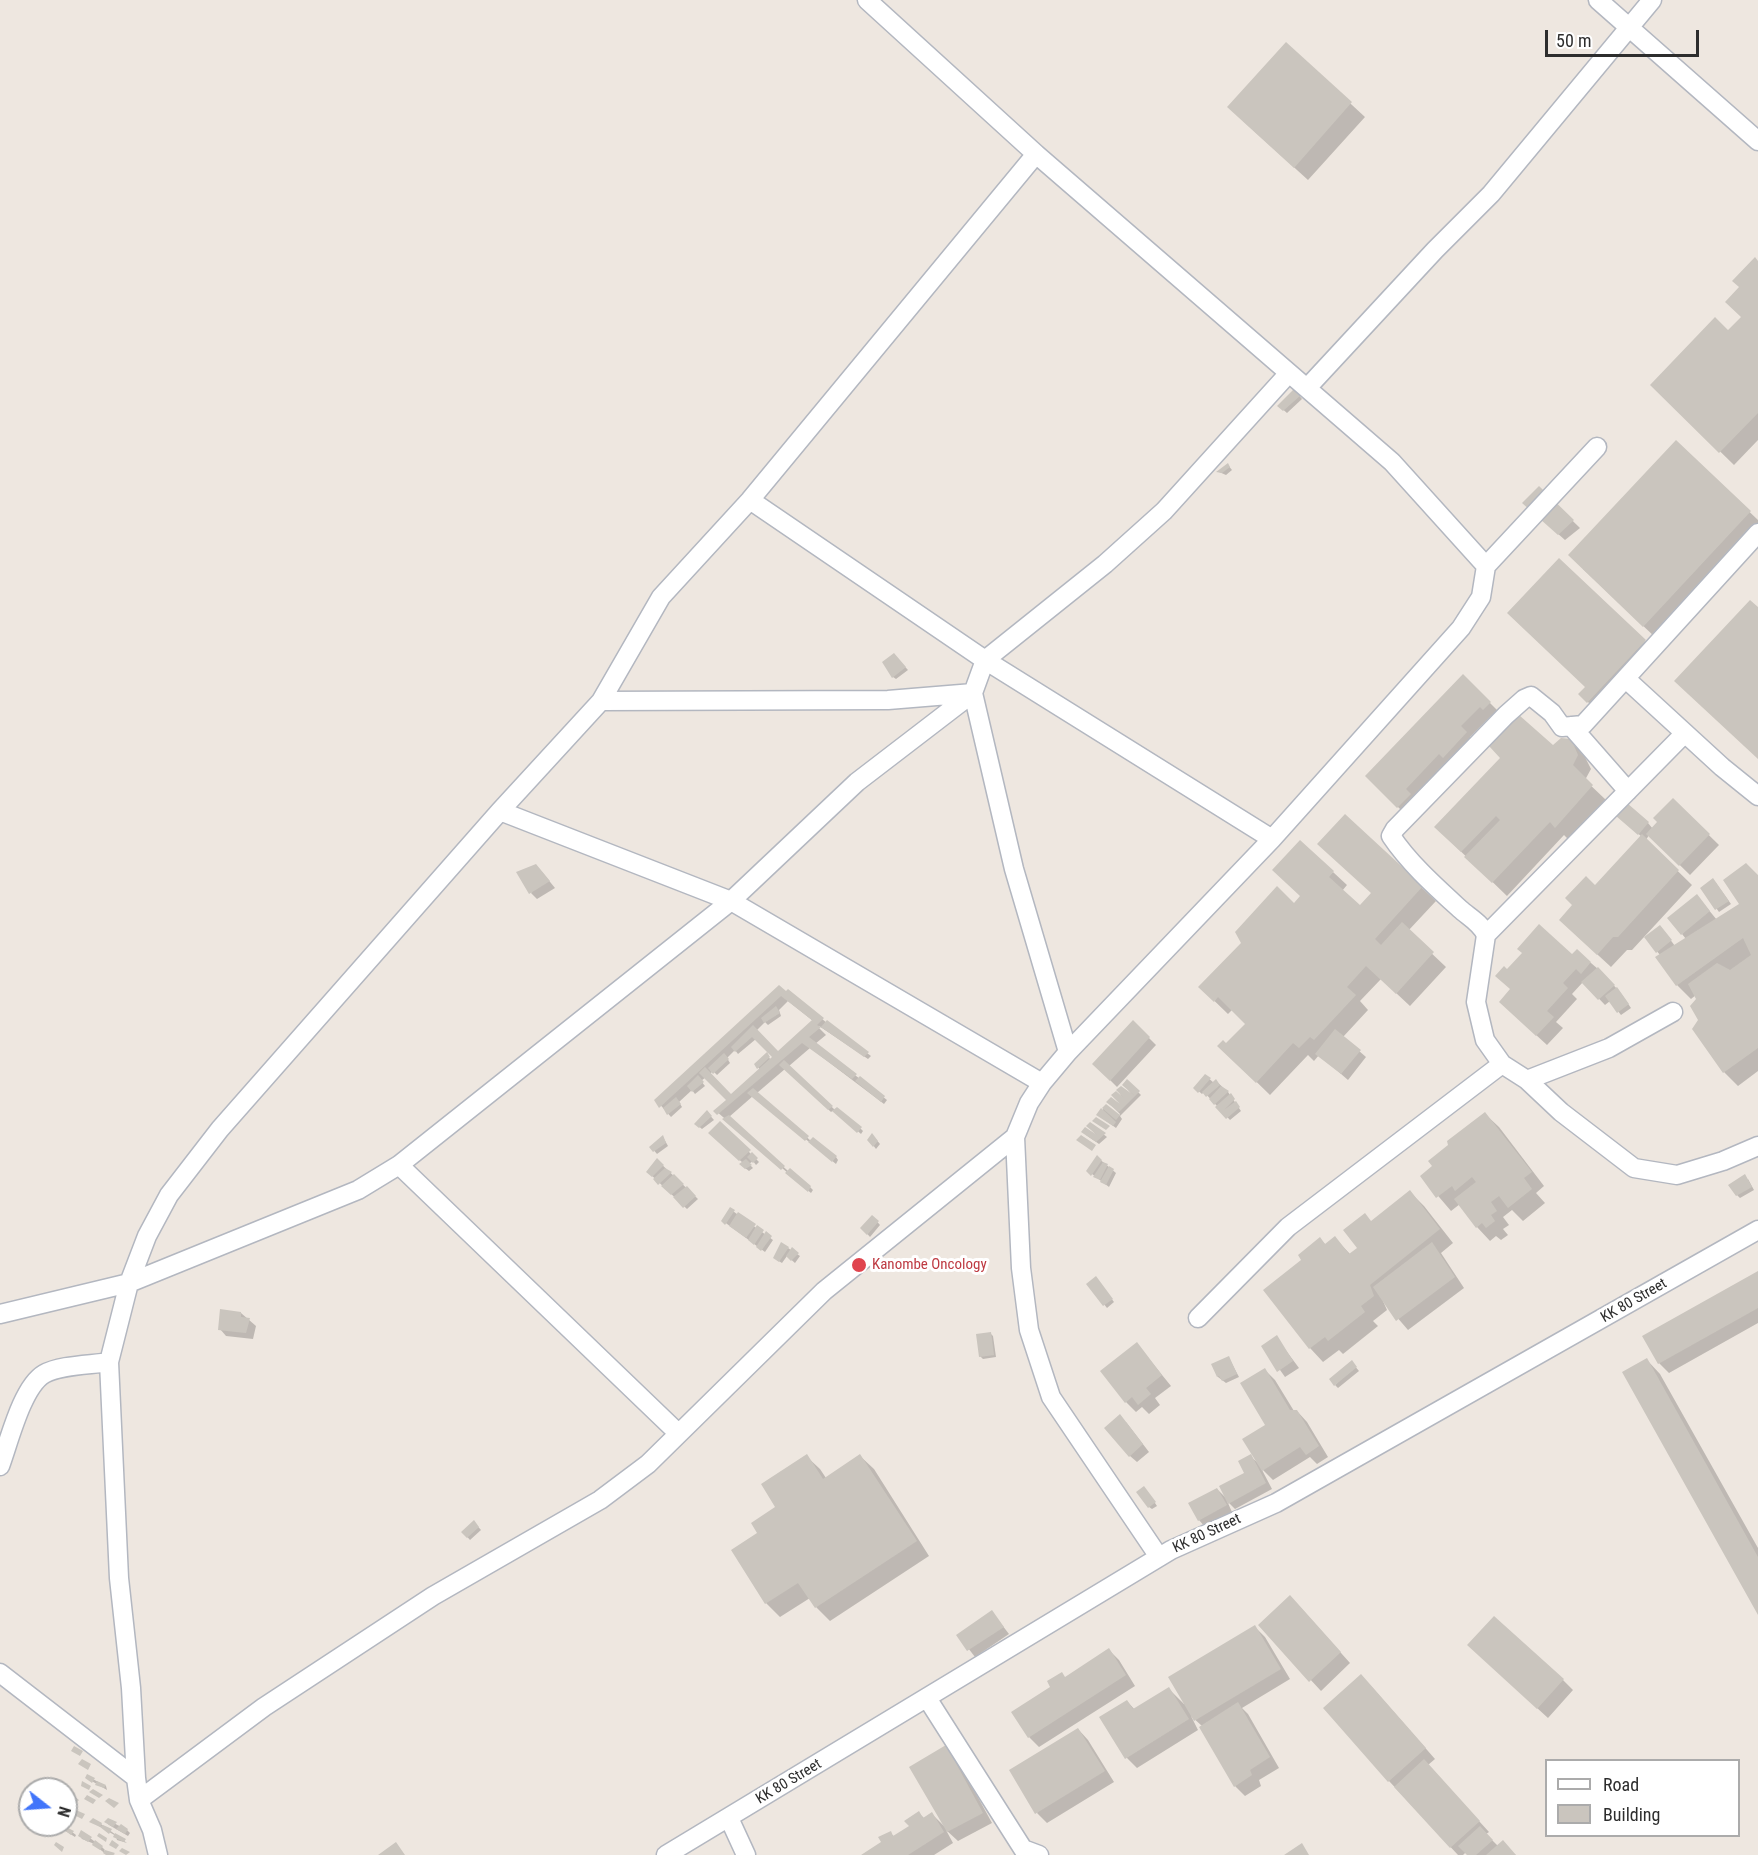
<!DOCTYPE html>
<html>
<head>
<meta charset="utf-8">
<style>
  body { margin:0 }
  #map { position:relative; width:1758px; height:1855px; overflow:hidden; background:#eee7e0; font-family:"Roboto Condensed",sans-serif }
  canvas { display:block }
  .legend { position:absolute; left:1545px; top:1759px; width:195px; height:78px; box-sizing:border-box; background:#fff; border:2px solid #ababab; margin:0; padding:8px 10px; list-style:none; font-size:18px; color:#2d2d2d }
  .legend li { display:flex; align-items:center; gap:12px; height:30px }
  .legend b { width:30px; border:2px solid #ababab }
  .north { position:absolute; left:18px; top:1777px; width:60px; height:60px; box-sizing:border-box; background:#fff; border:2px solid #ababab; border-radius:50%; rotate:107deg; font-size:16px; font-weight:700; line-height:24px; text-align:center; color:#2d2d2d }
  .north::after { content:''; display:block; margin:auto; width:21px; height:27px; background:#4175fa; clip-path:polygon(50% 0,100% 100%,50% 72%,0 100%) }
  .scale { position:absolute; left:1545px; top:30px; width:154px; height:27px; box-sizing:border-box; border:3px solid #2d2d2d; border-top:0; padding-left:8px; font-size:18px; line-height:21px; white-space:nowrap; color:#2d2d2d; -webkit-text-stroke:4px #fff; paint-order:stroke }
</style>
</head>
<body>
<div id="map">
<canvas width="1758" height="1855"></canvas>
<ul class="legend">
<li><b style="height:8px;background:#fff"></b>Road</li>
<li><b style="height:16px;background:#cac5be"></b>Building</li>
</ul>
<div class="north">N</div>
<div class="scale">50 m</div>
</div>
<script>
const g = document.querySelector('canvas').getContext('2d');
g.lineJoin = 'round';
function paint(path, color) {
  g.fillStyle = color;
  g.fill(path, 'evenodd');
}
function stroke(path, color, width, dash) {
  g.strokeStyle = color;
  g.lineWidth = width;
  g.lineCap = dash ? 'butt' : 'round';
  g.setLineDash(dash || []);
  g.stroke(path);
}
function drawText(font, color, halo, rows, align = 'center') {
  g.font = font + ' "Roboto Condensed",sans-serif';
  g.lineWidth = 6;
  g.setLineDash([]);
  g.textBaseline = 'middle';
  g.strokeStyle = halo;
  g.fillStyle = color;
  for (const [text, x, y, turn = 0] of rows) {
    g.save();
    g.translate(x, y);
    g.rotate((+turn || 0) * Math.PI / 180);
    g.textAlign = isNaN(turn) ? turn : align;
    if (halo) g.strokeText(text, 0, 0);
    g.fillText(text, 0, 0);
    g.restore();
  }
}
paint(new Path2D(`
  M1286 44 1365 117 1308 180 1243 121Z
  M1758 263V440L1734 465 1652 385 1728 332 1743 317 1741 287Z
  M1295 390 1302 399 1287 413 1279 406Z
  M1676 442 1758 520V531L1657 639 1583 569Z
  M1228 465 1232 470 1226 475 1219 472Z
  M1539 488 1580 528 1565 540 1531 510Z
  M1645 641 1659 654 1601 715 1580 694Z
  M894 655 908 670 896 679 893 677Z
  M1463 676 1500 713 1494 719 1491 716 1470 737 1476 743 1408 817 1367 776Z
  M1570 741 1584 755 1591 769 1585 780 1606 800 1570 841 1564 835 1507 896 1449 840 1553 747Z
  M1673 800 1719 845 1690 875 1649 835 1646 840 1692 885 1632 950H1627L1611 967 1574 933 1595 887 1642 837 1625 822 1648 823 1653 829Z
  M1345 816 1436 901 1408 931 1446 967 1410 1006 1381 979 1360 1001 1368 1010 1343 1037 1366 1057 1348 1080 1319 1055 1314 1061 1308 1055 1270 1095 1233 1059 1226 1046 1247 1024 1232 1010 1228 1014 1200 987 1333 872 1347 885 1342 891 1360 907 1372 894Z
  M542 872 555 888 537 899 531 893Z
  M1758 877V1071L1738 1086 1724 1072 1700 1020 1696 995 1691 999 1677 985 1660 955 1646 938 1663 930 1675 946 1686 939 1682 934 1703 903 1717 920 1741 905Z
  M1716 883 1731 904 1719 912 1702 888Z
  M1577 951 1598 969 1620 992 1631 1008 1621 1015 1610 1001 1605 1005 1583 982 1572 994 1577 999 1556 1022 1563 1028 1547 1045 1511 1012 1512 990 1507 971 1572 956Z
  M779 987 786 993 788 991 827 1023 871 1056 868 1059 819 1026 818 1027 826 1035 815 1044 887 1100 884 1104 810 1048 789 1066 835 1110 861 1129 863 1131 861 1134 834 1110 831 1112 785 1069 757 1093 811 1141 836 1157 838 1160 836 1164 753 1096 729 1117 788 1171 790 1170 810 1187 813 1190 811 1193 716 1111 728 1100 706 1077 701 1081 705 1086 695 1094 692 1090 679 1102 682 1107 671 1117 656 1100ZM788 1001 813 1021 778 1053 756 1031 765 1022 768 1025 781 1016 779 1010ZM756 1039 774 1057 771 1060 766 1054 756 1064 760 1070 731 1097 710 1074 713 1071 717 1075 730 1063 727 1058 735 1050 738 1054Z
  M1133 1022 1156 1045 1117 1087 1094 1064Z
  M1206 1076 1214 1083 1216 1081 1228 1092 1241 1111 1230 1120 1204 1092 1202 1094 1195 1088Z
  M1127 1081 1141 1095 1120 1116 1122 1119 1116 1128 1098 1115 1106 1106 1119 1116 1120 1114 1108 1102 1111 1099 1120 1104 1123 1099 1118 1090 1121 1088 1134 1097 1124 1085Z
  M707 1112 714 1120 702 1129 696 1124Z
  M1485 1114 1499 1127 1544 1186 1536 1193 1545 1203 1523 1221 1512 1210 1503 1217 1509 1225 1503 1229 1508 1235 1501 1240 1496 1236 1490 1241 1477 1227 1460 1204 1451 1211 1422 1177 1434 1167 1450 1146Z
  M720 1123 759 1162 756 1165 753 1161 749 1164 753 1168 749 1171 741 1165 743 1163 716 1139Z
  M1090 1124 1107 1137 1099 1144 1086 1135 1097 1136 1088 1126Z
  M663 1137 668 1146 657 1154 651 1147Z
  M875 1138 880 1144 876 1149 869 1140Z
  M1097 1157 1116 1173 1109 1187 1088 1171Z
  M657 1160 698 1199 687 1209 648 1172Z
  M1748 1179 1754 1190 1740 1198 1737 1195Z
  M1410 1192 1424 1206 1453 1243 1441 1253 1464 1288 1408 1330 1383 1301 1387 1310 1373 1321 1378 1326 1343 1354 1339 1350 1323 1362 1310 1348 1265 1291 1304 1260 1320 1239 1326 1245 1335 1238 1350 1254 1359 1248 1372 1222Z
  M730 1209 773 1240 765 1252 723 1221Z
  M873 1217 880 1225 870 1237 862 1228Z
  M788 1248 800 1256 795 1263 787 1256 782 1263 777 1260Z
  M1758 1273V1323L1669 1373 1659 1363Z
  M1098 1281 1114 1302 1107 1308 1088 1284Z
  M241 1313 256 1326 253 1339 226 1336 220 1329Z
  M990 1333 993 1336 996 1357 983 1359 980 1356Z
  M1276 1337 1299 1368 1285 1377 1263 1346Z
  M1137 1344 1171 1386 1155 1398 1160 1405 1149 1414 1142 1407 1136 1412 1126 1402Z
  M1229 1358 1239 1377 1226 1383 1218 1377 1213 1365Z
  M1647 1360 1660 1374 1758 1548V1612Z
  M1354 1365 1359 1371 1338 1388 1335 1385Z
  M1265 1370 1275 1380 1294 1411H1297L1307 1422 1328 1457 1317 1464 1310 1457 1273 1480 1261 1468 1272 1489 1235 1509 1227 1501 1232 1512 1205 1527 1199 1520 1217 1489 1225 1497 1246 1474 1250 1456 1257 1462 1267 1425Z
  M1126 1422 1149 1452 1137 1462 1130 1456Z
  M806 1456 820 1469 826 1478 860 1456 874 1469 929 1556 830 1621 816 1607 810 1598 780 1617 766 1603 733 1551 759 1534 777 1507Z
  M1147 1491 1157 1506 1152 1509 1149 1507Z
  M474 1522 481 1530 470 1540 463 1532Z
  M1300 1607 1350 1663 1321 1691 1260 1625Z
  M992 1612 1009 1634 975 1657 958 1635Z
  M1255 1627 1265 1637 1290 1679 1242 1708 1248 1714 1279 1768 1259 1780 1261 1786 1245 1796 1235 1786 1202 1726 1191 1716 1198 1730 1137 1768 1127 1758 1101 1717 1127 1701 1135 1710 1169 1689 1184 1704Z
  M1109 1650 1119 1660 1135 1686 1039 1747 1029 1737 1014 1712Z
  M1479 1655 1563 1680 1573 1690 1548 1718Z
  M1371 1686 1435 1759 1428 1765 1489 1832 1486 1834 1498 1846 1516 1855H1469L1466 1852 1463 1855H1458L1389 1781Z
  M1078 1729 1088 1740 1114 1782 1047 1823 1037 1813Z
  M946 1747 956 1757 992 1823 958 1841 946 1830 953 1843 934 1855H865L884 1842 890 1833 895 1837 911 1827 919 1813 925 1819 932 1814 945 1827Z
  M87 1776 106 1786 107 1790 90 1780Z
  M108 1820 127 1830 130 1833 128 1836 109 1825 106 1822Z
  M92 1822 101 1824 127 1843 117 1840 116 1836Z
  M56 1825H63L76 1835 75 1837Z
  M82 1832 102 1847 105 1850 104 1851 115 1855H107L92 1843 82 1839 80 1836Z`), '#0003');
paint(new Path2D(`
  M1286 42 1352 102 1294 168 1227 107Z
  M1755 257 1758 261V413L1719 453 1650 385 1715 317 1728 330 1741 317 1725 302 1739 287 1732 281Z
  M1295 388 1301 395 1283 411 1277 406Z
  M1676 440 1751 511 1643 627 1568 555Z
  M1228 463 1230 467 1222 473 1216 472Z
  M1539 486 1574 520 1558 535 1522 503Z
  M1559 558 1646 640 1587 703 1578 694 1585 687 1507 613Z
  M1750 600 1758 607V759L1674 681Z
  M894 653 906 667 892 678 882 662Z
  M1463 674 1491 702 1483 710 1480 707 1461 726 1467 732 1443 758 1439 754 1406 789 1411 794 1397 808 1365 776Z
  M1519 715 1553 745 1561 738 1571 739 1578 755 1573 765 1593 785 1555 828 1550 822 1492 883 1464 857 1500 820 1496 816 1461 852 1434 827 1500 758 1489 746Z
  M1673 798 1710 834 1679 866 1646 834 1657 822 1653 818Z
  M1627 803 1649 822 1638 835 1616 816Z
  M1345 814 1423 886 1375 939 1381 945 1402 922 1434 952 1396 994 1366 966 1347 987 1356 995 1314 1040 1310 1037 1299 1048 1293 1043 1256 1083 1217 1046 1223 1040 1226 1043 1245 1024 1218 997 1214 1002 1198 987 1241 943 1235 932 1277 886 1294 903 1300 896 1272 870 1300 840 1334 871 1329 877 1360 905 1371 893 1317 844Z
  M1642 834 1679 870 1618 937H1613L1597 955 1559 920 1572 905 1565 898 1586 876 1595 885Z
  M1746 863 1758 875V1048L1723 1073 1692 1029 1698 1020 1690 1006 1696 999 1688 984 1717 963 1730 970 1751 955 1743 938 1676 986 1655 957 1739 904 1723 880Z
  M536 864 550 881 529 894 516 872Z
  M1713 878 1729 901 1715 910 1700 888Z
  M1697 894 1710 911 1681 935 1667 918Z
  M1539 924 1572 954 1577 949 1591 962 1581 974 1576 969 1563 983 1568 988 1547 1011 1554 1017 1536 1036 1499 1002 1510 989 1495 976 1504 966 1507 969 1522 953 1517 949Z
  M1660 925 1672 940 1656 953 1644 937Z
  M1598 967 1615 985 1598 1000 1581 982Z
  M779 985 786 991 788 989 824 1018 817 1025 821 1027 809 1037 857 1074 852 1079 802 1043 717 1115 713 1111 726 1100 699 1073 705 1067 731 1094 772 1057 752 1037 735 1052 731 1047 753 1025 778 1051 812 1020 781 996 659 1108 654 1100Z
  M1617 987 1629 1004 1617 1013 1605 996Z
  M776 1006 780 1013 764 1023 761 1018Z
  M827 1020 869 1052 864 1057 821 1027Z
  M1133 1020 1150 1037 1110 1081 1092 1064Z
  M1335 1029 1361 1050 1341 1074 1315 1054Z
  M767 1052 770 1057 757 1069 754 1064Z
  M724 1053 729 1059 713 1074 708 1068Z
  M784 1060 833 1106 828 1110 779 1065Z
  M1205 1074 1211 1078 1198 1093 1193 1088Z
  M698 1075 704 1082 692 1092 687 1086Z
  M860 1076 885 1096 881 1102 855 1081Z
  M1127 1079 1140 1091 1135 1096 1122 1085Z
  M1216 1079 1220 1085 1206 1097 1202 1092Z
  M1121 1086 1135 1096 1119 1112 1106 1102 1111 1097 1120 1104 1111 1095 1116 1091 1124 1098 1116 1090Z
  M1221 1086 1229 1091 1214 1105 1209 1099Z
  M753 1088 809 1136 805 1141 747 1093Z
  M1231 1093 1235 1099 1224 1110 1236 1101 1240 1107 1226 1119 1215 1107Z
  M676 1097 681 1104 667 1115 663 1108Z
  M1106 1104 1120 1115 1116 1120 1102 1108Z
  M837 1107 862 1127 857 1133 832 1111Z
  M1101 1108 1116 1122 1113 1126 1096 1115Z
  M707 1110 712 1116 699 1128 694 1124Z
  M1485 1112 1532 1172 1524 1178 1532 1189 1508 1208 1499 1196 1491 1202 1497 1211 1491 1215 1495 1221 1486 1228 1482 1223 1476 1228 1454 1199 1476 1182 1472 1177 1455 1191 1452 1186 1436 1198 1420 1176 1432 1166 1428 1161 1448 1145 1447 1141Z
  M729 1115 785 1166 781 1170 722 1119Z
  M1096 1117 1110 1126 1106 1130 1092 1121Z
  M720 1121 751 1150 739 1161 708 1133Z
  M1090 1122 1106 1133 1096 1142 1081 1132 1085 1127 1097 1135 1086 1126Z
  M872 1133 878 1141 873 1147 867 1140Z
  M663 1135 666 1143 653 1152 649 1147Z
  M1081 1135 1096 1145 1092 1151 1076 1140Z
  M813 1137 837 1156 832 1162 808 1142Z
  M752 1152 758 1158 753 1163 747 1157Z
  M1097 1155 1102 1160 1091 1176 1086 1171Z
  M657 1158 664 1165 652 1177 646 1172Z
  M746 1159 752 1165 745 1169 739 1164Z
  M1103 1162 1108 1164 1100 1180 1093 1177Z
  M1109 1166 1114 1169 1106 1185 1100 1182Z
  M665 1168 672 1172 658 1185 653 1179Z
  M790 1168 811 1186 808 1192 785 1173Z
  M674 1174 684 1184 671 1195 661 1186Z
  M1745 1174 1752 1187 1736 1196 1728 1185Z
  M687 1186 696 1196 683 1208 673 1197Z
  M1410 1190 1440 1229 1370 1285 1374 1296 1361 1306 1365 1312 1328 1341 1325 1337 1309 1349 1263 1290 1301 1260 1298 1255 1320 1237 1325 1244 1335 1236 1349 1254 1357 1248 1343 1230 1365 1213 1371 1221Z
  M730 1207 735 1210 725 1225 721 1221Z
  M738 1212 756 1224 746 1238 729 1226Z
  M872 1215 879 1221 867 1235 860 1228Z
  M757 1225 764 1230 754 1245 748 1240Z
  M766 1231 772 1236 761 1251 756 1247Z
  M781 1242 789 1247 779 1262 773 1258Z
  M1432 1242 1455 1277 1396 1321 1373 1287Z
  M792 1247 799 1253 791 1261 786 1256Z
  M1758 1271V1308L1658 1364 1642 1336Z
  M1096 1276 1113 1299 1103 1306 1086 1284Z
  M220 1309 241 1312V1317L250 1318 246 1333 218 1330Z
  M991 1332 994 1355 979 1357 976 1334Z
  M1277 1335 1293 1361 1277 1372 1261 1346Z
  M1137 1342 1162 1375 1146 1388 1151 1394 1138 1405 1132 1397 1125 1403 1100 1371Z
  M1229 1356 1237 1374 1222 1381 1219 1376 1217 1377 1211 1364Z
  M1647 1358 1758 1557V1615L1622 1372Z
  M1352 1360 1357 1367 1334 1386 1329 1379Z
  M1265 1368 1290 1410H1297L1319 1446 1306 1455 1300 1447 1262 1471 1242 1439 1265 1425 1240 1383Z
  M1120 1414 1143 1444 1129 1457 1104 1428Z
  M807 1454 823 1479 860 1454 917 1541 815 1608 798 1583 765 1604 731 1550 757 1533 751 1523 775 1507 761 1484Z
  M1251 1454 1266 1483 1228 1504 1219 1486 1244 1473 1238 1461Z
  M1144 1486 1156 1502 1148 1508 1136 1492Z
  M1217 1488 1227 1505 1198 1521 1188 1503Z
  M474 1520 479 1527 467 1538 461 1532Z
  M1290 1595 1341 1652 1309 1682 1258 1625Z
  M992 1610 1004 1627 967 1651 956 1635Z
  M1494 1616 1564 1679 1537 1709 1467 1645Z
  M1255 1625 1281 1669 1194 1721 1168 1677Z
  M1109 1648 1126 1675 1028 1738 1011 1712 1050 1687 1047 1681 1062 1672 1065 1677Z
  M1361 1674 1426 1748 1388 1782 1323 1708Z
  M1169 1687 1189 1719 1125 1759 1099 1717 1127 1700 1133 1709Z
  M1238 1702 1270 1757 1250 1770 1252 1775 1234 1787 1199 1727Z
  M1078 1728 1105 1771 1035 1814 1009 1770Z
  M946 1745 983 1813 947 1832 909 1767Z
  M74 1746 83 1751 80 1756 71 1751Z
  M82 1759 91 1764 88 1770 78 1764Z
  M1424 1759 1480 1821 1450 1848 1394 1787Z
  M87 1774 95 1778 92 1783 85 1778Z
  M82 1781 91 1786 89 1790 81 1786Z
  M97 1781 106 1785 104 1788 95 1785Z
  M93 1789 103 1795 99 1798 89 1792Z
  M71 1794 79 1800 75 1804 67 1797Z
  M87 1795 96 1800 93 1804 84 1799Z
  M109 1798 119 1803 114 1808 105 1801Z
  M76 1810 85 1814 82 1819 72 1814Z
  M919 1811 923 1818 932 1812 944 1832 908 1855H861L881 1842 878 1837 891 1831 893 1836 909 1826 904 1821Z
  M93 1818 102 1823 100 1827 89 1822Z
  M108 1818 117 1822 113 1827 104 1822Z
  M121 1824 128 1829 125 1834 116 1829Z
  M103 1825 112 1829 109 1834 100 1827Z
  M1480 1826 1493 1840 1476 1855H1467L1458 1846Z
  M66 1827 74 1831 71 1835 64 1830Z
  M81 1830 92 1837 88 1842 78 1836Z
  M99 1833 107 1838 106 1842 97 1836Z
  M115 1833 126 1839 124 1842 113 1837Z
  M95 1840 103 1846 100 1850 92 1845Z
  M112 1840 119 1845 116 1849 109 1845Z
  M1503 1840 1516 1855H1486Z
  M56 1842 64 1847 62 1852 54 1845Z
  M396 1842 405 1855H378Z
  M1302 1843 1309 1855H1284Z
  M122 1848 130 1852 126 1855 119 1851Z
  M105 1850 115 1853 113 1855H106L103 1853Z`), '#cac5be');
const street = new Path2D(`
  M867 0 1036 154
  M1598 0 1758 141
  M1307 388 1435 250 1491 194 1652 0
  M750 500 985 660 1272 839
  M1626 679 1722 767 1758 796
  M601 701 888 700 973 693 1014 869 1068 1052
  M1571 726 1628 791
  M500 811 731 901 1042 1083
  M1486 935 1685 733
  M1502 1064 1527 1080 1561 1112 1634 1168 1677 1175 1723 1161 1758 1146
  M1527 1080 1609 1048 1673 1012
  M399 1165 678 1433
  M0 1314 129 1283 358 1190 399 1165 731 901 857 782 973 693 985 660 1105 564 1164 511 1289 373
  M1198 1318 1288 1227 1502 1064 1485 1040 1476 1002 1486 935C1481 923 1469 917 1460 909 1436 887 1409 863 1391 836L1395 829 1506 715 1524 699 1531 696 1552 713 1562 727 1583 725 1758 533
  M0 1466C9 1442 22 1387 44 1374 60 1365 90 1365 109 1362
  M1159 1557 1051 1397 1029 1330 1021 1268 1015 1137 1029 1103 1042 1083 1068 1052 1272 839 1461 628 1481 597 1486 566 1597 447
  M0 1673 136 1778
  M927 1698 1023 1849 1039 1855
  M139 1800 264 1707 433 1596 600 1500 648 1464 824 1291 1015 1137
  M729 1818 746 1855
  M158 1855 152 1830 139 1800 136 1778 131 1688 119 1578 109 1362 129 1283 147 1236 169 1195 220 1129 500 811 601 701 661 597 750 500 1036 154 1392 462 1486 566
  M666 1855 1171 1550 1276 1503 1758 1230`);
stroke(street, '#b3b7c0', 21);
stroke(street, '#fff', 18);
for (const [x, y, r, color] of [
  [859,1265,8,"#e0444e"]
]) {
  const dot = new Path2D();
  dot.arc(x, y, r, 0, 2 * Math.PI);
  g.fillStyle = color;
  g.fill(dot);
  stroke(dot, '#fff', 2);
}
drawText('15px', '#be3a42', '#fff', [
  ["Kanombe Oncology",872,1265]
], 'left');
drawText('15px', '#2d2d2d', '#fff', [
  ["KK 80 Street",1634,1301,-30],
  ["KK 80 Street",1207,1534,-25],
  ["KK 80 Street",789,1782,-31]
]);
</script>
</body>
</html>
